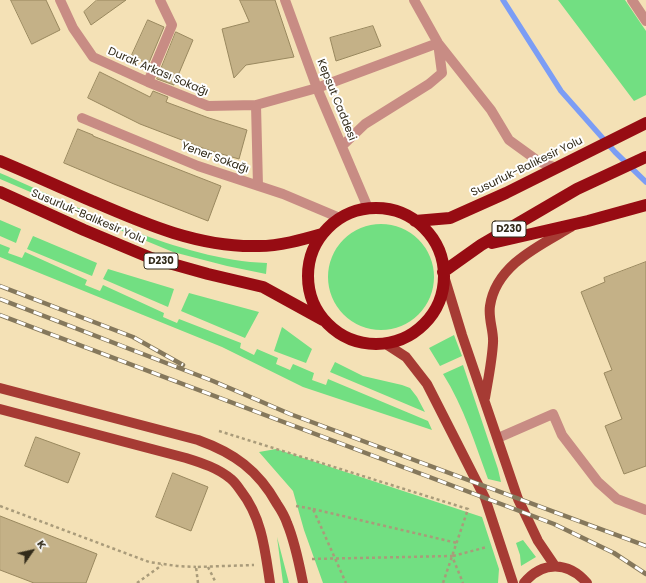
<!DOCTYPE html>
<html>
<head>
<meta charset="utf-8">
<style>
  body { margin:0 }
  #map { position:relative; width:646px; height:583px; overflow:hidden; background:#f4e1b6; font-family:Poppins,sans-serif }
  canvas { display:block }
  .north { position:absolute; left:12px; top:531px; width:40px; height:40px; -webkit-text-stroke:3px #fff; paint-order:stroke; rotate:56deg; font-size:11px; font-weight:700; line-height:16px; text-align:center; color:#322b1a }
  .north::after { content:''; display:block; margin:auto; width:14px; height:18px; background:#322b1a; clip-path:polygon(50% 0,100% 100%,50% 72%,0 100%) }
</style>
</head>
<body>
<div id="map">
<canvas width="646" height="583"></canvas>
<div class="north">K</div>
</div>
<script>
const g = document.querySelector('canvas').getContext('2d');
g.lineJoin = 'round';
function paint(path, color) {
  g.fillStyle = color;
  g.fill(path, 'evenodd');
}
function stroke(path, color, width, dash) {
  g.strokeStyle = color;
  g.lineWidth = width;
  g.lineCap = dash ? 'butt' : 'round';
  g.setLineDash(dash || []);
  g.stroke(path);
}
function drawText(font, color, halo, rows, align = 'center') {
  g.font = font + ' Poppins,sans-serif';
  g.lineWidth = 4;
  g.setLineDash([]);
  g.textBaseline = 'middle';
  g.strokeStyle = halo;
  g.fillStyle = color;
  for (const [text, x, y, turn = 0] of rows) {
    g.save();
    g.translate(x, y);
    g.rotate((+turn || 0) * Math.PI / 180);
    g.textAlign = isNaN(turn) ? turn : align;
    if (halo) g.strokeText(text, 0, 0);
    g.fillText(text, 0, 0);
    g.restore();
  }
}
paint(new Path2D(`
  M558 0H625L646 31V95L634 101Z
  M0 173C81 208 179 260 267 263L266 274 227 266 173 252 110 226 0 179Z
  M0 220 21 229 16 243 0 236Z
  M328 277a53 53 0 1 1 106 0a53 53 0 1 1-106 0Z
  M33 236 97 263 92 276 27 249Z
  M0 244 10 248 8 253 22 258 25 252 87 280 85 285 100 291 103 285 164 313 163 317 177 323 179 319 241 343 240 348 254 355 257 349 278 358 276 364 290 370 293 364 314 373 312 380 326 385 328 379 428 421 432 430 303 387 222 347 0 257Z
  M108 269 174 289 168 307 103 279Z
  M189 293 259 312 245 338 181 311Z
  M282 327 312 349 306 363 274 351Z
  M454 335 462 356 440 366 429 348Z
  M335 362 363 376 402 385 410 388 417 397 425 412 330 372Z
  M463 365 498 469 501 482 488 479C475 444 464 407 443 374Z
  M276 449 482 517 499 569 498 583H323L304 530 293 491 259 452Z
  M277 537 289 583H283Z
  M523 540 536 557 521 566 520 555 516 543Z`), '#72df82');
stroke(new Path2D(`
  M503 0 561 91 615 152 646 182`), '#7b9df5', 5.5);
const building = new Path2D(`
  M11 0H46L60 30 32 44Z
  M97 0H126L91 25 84 12Z
  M240 0H275L294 57 246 65 234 78 222 29 249 22Z
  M148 20 164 27 148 65 132 55Z
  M373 26 381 46 336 61 330 38Z
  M176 32 193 40 174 85 157 79Z
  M100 72 150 97 153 91 168 97 166 102 209 118 247 130 239 159 208 150 140 124 88 98Z
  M78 129 93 135V136L221 186 208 221 114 184 64 163Z
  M646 262V466L624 474 605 426 622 419 604 373 612 370 581 292 605 282 604 278Z
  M36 437 80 453 68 483 25 466Z
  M173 473 208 487 191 531 156 517Z
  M0 516 97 554 86 583H34L0 570Z`);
paint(building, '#c4b187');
stroke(building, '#99885f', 1);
stroke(new Path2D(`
  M219 431 468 509 443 583
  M0 506 149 562 177 566 196 567
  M296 506 313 509 346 583
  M313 509 457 543
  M453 556 487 547
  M312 559 452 556 463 583
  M208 567 216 583
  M137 583 162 565
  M198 583 196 567 254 565`), '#a99b7a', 2.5, [3, 3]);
stroke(new Path2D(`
  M60 0 73 28 93 57 148 82 208 106 256 105 317 88 438 43
  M285 0 317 88 368 208
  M414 0 438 43 491 110 509 140 538 161 556 168
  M632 0 646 21
  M148 82 172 25 160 0
  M256 105 258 186
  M82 118 198 166 283 194 340 218
  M342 146 365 124 429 84 442 73 438 43
  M498 438 553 414 562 435 598 482 617 499 646 510`), '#c88c84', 10);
stroke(new Path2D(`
  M444 276 462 335 518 499 538 541 555 566
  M386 344 406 357 427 384 485 498 513 583
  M0 388 198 440C234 453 258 470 277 504 281 510 285 517 287 523 295 542 299 563 303 583
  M485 398C488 380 492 361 493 343 494 331 488 319 490 306 496 265 539 246 571 227
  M0 409 186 458C202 463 218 468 231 479 235 482 238 487 241 491 262 518 265 550 270 583
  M524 583C542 561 568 561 587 583`), '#a63b34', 10);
stroke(new Path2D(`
  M0 161C31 174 62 188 92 201 145 224 200 248 259 246 280 246 301 240 322 234
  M0 192 84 230 151 258 208 274 263 287 323 320
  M308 276a68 68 0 1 1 136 0a68 68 0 1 1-136 0Z
  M415 221 450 218 506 193 646 123
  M492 243 588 221 646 205
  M443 272 481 245 577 189 646 157`), '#970c13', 12);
const rail = new Path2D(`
  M0 286 133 337 183 365
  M0 299 213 381 290 414 646 546
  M0 315 554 524 614 553 646 574`);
stroke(rail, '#85785c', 4.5);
stroke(rail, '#fff', 3, [9]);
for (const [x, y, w] of [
  [509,229,34],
  [161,261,34]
]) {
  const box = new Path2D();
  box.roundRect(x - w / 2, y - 8, w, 16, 3);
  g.fillStyle = '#fff';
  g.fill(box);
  stroke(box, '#322b1a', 1);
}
drawText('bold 10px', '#322b1a', null, [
  ["D230",509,229],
  ["D230",161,261]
]);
drawText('11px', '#322b1a', '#fff', [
  ["Durak Arkası Sokağı",158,72,23],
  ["Kepsut Caddesi",336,100,68],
  ["Yener Sokağı",215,158,20],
  ["Susurluk-Balıkesir Yolu",527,167,-26],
  ["Susurluk-Balıkesir Yolu",88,217,23]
]);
</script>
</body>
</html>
